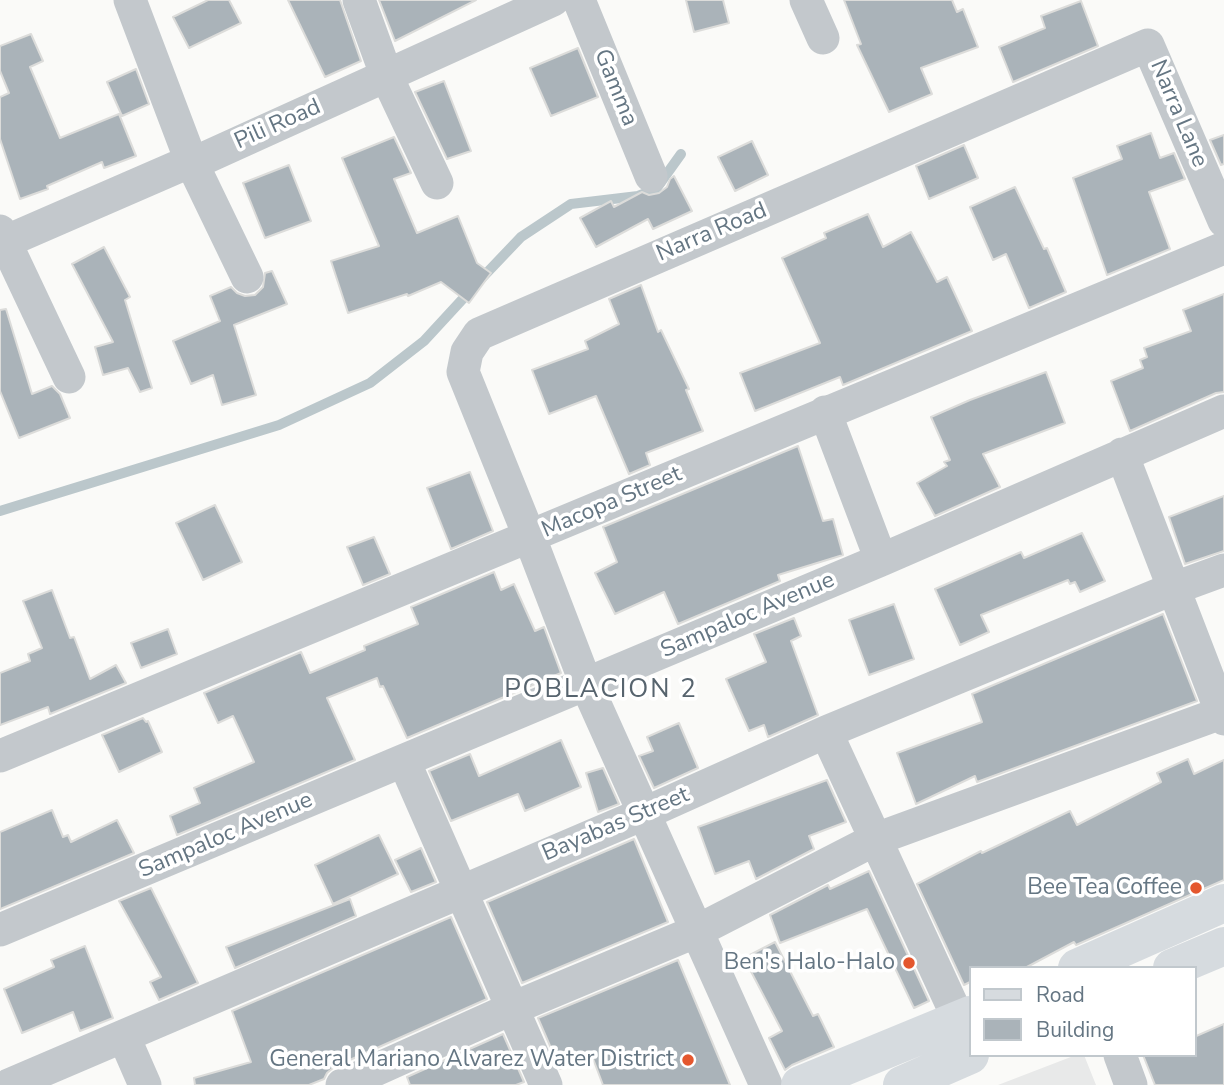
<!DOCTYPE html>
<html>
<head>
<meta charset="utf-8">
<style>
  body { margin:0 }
  #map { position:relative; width:1224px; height:1085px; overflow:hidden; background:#fafaf8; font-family:"Nunito Sans",sans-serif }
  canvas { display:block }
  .legend { position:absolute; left:969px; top:966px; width:228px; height:91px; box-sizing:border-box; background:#fff; border:2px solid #c1c8cd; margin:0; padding:9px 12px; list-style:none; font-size:21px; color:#657683 }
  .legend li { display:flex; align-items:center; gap:14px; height:35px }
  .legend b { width:35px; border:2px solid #c1c8cd }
</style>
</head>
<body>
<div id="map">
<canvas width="1224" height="1085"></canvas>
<ul class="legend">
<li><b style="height:9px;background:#d6dbdf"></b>Road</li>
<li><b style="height:19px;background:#aab3b9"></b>Building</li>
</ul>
</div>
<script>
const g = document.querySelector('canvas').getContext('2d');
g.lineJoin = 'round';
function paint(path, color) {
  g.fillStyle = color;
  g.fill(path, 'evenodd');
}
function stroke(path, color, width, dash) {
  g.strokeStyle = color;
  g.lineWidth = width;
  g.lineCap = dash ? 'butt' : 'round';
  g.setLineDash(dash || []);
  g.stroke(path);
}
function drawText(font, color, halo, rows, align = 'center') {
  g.font = font + ' "Nunito Sans",sans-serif';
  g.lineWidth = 7;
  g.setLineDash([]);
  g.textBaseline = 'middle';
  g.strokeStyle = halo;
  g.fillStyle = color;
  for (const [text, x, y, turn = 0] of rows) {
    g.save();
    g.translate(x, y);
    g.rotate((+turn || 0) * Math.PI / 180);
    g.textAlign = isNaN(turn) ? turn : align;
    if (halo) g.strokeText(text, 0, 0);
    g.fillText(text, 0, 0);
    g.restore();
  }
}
paint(new Path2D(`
  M1076 1055H1084L1096 1085H998Z`), '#e8e9e9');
stroke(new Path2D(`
  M481 279 521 237 571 204 638 196 656 189 681 154
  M0 511 279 425 370 383 424 341 471 290`), '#bbc7cb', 10);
const building = new Path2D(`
  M208 0H229L241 23 189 48 173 17Z
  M288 0H340L361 61 325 77Z
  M379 0H476L395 41Z
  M686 0H723L729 23 694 32Z
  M844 0H952L957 12 963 9 978 47 921 68 932 94 889 112 857 45 861 44Z
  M1081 1 1098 46 1013 82 999 47 1045 28 1041 16Z
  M31 34 43 61 30 67 60 138 119 114 136 156 104 168 102 162 47 186 48 189 20 199 0 139V97L9 93 0 71V46Z
  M578 48 598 97 551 116 530 68Z
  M136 69 149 104 122 116 107 82Z
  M444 81 471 151 447 159 415 92Z
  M1151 133 1160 158 1174 153 1185 179 1149 192 1170 249 1107 275 1073 178 1122 159 1117 146Z
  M1224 135V164L1221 165 1210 140Z
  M394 137 411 173 394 179 417 233 458 216 477 263 491 273 469 303 441 282 408 296 407 294 348 313 331 261 379 246 342 158Z
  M752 141 768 175 735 191 718 157Z
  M964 145 978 178 929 199 916 166Z
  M289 165 311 221 265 238 243 183Z
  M674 176 692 211 653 229 648 219 596 247 580 218 611 201 614 207 642 192 649 195 659 193 667 187 670 179Z
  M1015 187 1044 249 1047 248 1066 292 1029 308 1006 254 993 260 970 207Z
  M868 214 883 247 911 232 937 282 947 277 972 331 843 385 840 377 755 411 740 373 820 343 782 258 826 238 824 233Z
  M104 247 130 297 125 300 152 388 140 392 128 368 103 375 95 347 113 342 72 264Z
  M272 271 287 304 234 325 256 395 222 405 213 375 191 384 173 341 220 321 210 296 231 287 237 293 245 296 255 295 263 287 265 273Z
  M641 285 658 332 661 330 689 389 686 390 703 431 646 453 650 465 629 474 596 396 549 414 532 370 588 349 585 341 619 324 609 299Z
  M1224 294V392L1216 393 1130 431 1111 381 1143 368 1140 360 1147 357 1144 348 1191 331 1183 310Z
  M6 309 32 394 52 386 60 394 70 418 19 438 0 391V310Z
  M1046 372 1065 423 983 454 1000 487 935 516 917 483 947 466 944 462 950 460 931 417 970 400Z
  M798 446 823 521 833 519 843 555 778 575 780 581 678 624 664 592 615 614 595 573 617 562 603 527Z
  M470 472 493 531 451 549 427 488Z
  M1224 496V551L1185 564 1169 517Z
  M215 505 242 562 203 580 176 523Z
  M1082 533 1105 581 1080 592 1075 582 1070 584 1068 580 981 615 989 632 960 645 935 589 1021 552 1024 558Z
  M374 537 390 574 363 585 347 547Z
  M494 572 501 590 514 584 535 631 544 627 561 673 407 738 383 686 380 687 377 678 327 698 355 760 177 835 170 816 200 803 194 788 254 762 233 716 218 723 204 693 301 652 310 673 365 650 364 646 418 624 411 607Z
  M52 590 70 638 74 637 90 679 116 665 126 683 50 714 48 707 0 725V673L30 661 28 654 42 648 23 601Z
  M894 604 914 659 869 675 849 620Z
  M1163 614 1197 701 977 782 975 776 916 804 897 753 982 722 972 694Z
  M794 618 801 636 791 641 818 715 768 737 764 725 749 731 726 679 766 662 754 634Z
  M168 629 177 654 141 668 131 643Z
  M143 718 146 722 148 721 162 752 119 772 102 735Z
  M679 723 698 768 654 788 639 756 653 751 647 737Z
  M561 740 581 787 525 811 518 794 451 821 429 771 470 754 479 776Z
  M1188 759 1194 774 1224 760V880L1076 945 1074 942 1025 968H970V982L964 985 917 884 981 851 982 853 1070 811 1077 825 1161 782 1157 773Z
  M603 768 619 804 598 812 586 773Z
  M827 780 846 822 809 836 814 849 756 879 749 861 715 874 698 827Z
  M52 810 63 837 68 835 71 842 117 820 134 853 0 909V832Z
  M379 835 398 874 333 904 315 865Z
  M634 839 668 922 522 983 487 902Z
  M421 848 436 882 411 892 395 860Z
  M869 871 929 1001 914 1008 867 909 780 943 770 915 828 885 830 889Z
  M151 888 198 983 159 1000 150 982 161 977 119 901Z
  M350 899 356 916 235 968 226 947Z
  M451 917 487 999 334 1067 327 1073 324 1079 309 1085H195L194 1078 251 1062 232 1011Z
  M775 942 813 1016 818 1014 834 1047 792 1065 785 1070 769 1038 782 1031 744 958Z
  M85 946 113 1018 80 1031 73 1012 22 1033 4 989 54 967 51 960Z
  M678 960 730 1085H603L592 1056 560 1069 538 1018Z
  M1224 1024V1085H1155L1143 1055H1194V1037Z
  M503 1034 524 1082 516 1085H410L407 1077Z`);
paint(building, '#aab3b9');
stroke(building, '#dcdcda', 2);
stroke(new Path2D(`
  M130 0 191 161 247 277
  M359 0 387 77 437 183
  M579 0 651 176
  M806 0 823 38
  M0 231 69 377
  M0 244 191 161 207 157 553 0
  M825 412 881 560
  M1122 454 1224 719
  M826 732 959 1020
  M0 756C409 588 816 416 1224 248
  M404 761 546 1085
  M0 930 881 560 1224 411
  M124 1037 145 1085
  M1120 1055 1131 1085
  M9 1085 643 814 826 732 1172 589 1224 570
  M342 1085 513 1008 697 931 876 839 1224 712
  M766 1085 586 684 530 538 463 372 467 352 479 334 1148 45 1224 221`), '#c3c8cc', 33);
stroke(new Path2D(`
  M1077 968 1224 903
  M1172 968 1224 946
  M800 1085 970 1015
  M902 1085 970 1055`), '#d6dbdf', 38);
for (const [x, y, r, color] of [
  [1196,888,7,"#e4572e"],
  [909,963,7,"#e4572e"],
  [688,1060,7,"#e4572e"]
]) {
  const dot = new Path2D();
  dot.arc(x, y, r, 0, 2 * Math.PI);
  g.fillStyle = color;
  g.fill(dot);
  stroke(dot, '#fff', 2.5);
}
drawText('23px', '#657683', '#fff', [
  ["Gamma",615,88,68],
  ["Narra Lane",1178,114,67],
  ["Pili Road",278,125,-24],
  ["Narra Road",712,233,-23],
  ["Macopa Street",612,503,-23],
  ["Sampaloc Avenue",748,616,-23],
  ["Bayabas Street",616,825,-23],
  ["Sampaloc Avenue",226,836,-23]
]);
drawText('23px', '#657683', '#fff', [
  ["Bee Tea Coffee",1182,888],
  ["Ben's Halo-Halo",895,963],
  ["General Mariano Alvarez Water District",674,1060]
], 'right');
g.letterSpacing = '2px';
drawText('26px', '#57646e', '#fff', [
  ["POBLACION 2",601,691]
]);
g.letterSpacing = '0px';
</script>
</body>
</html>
